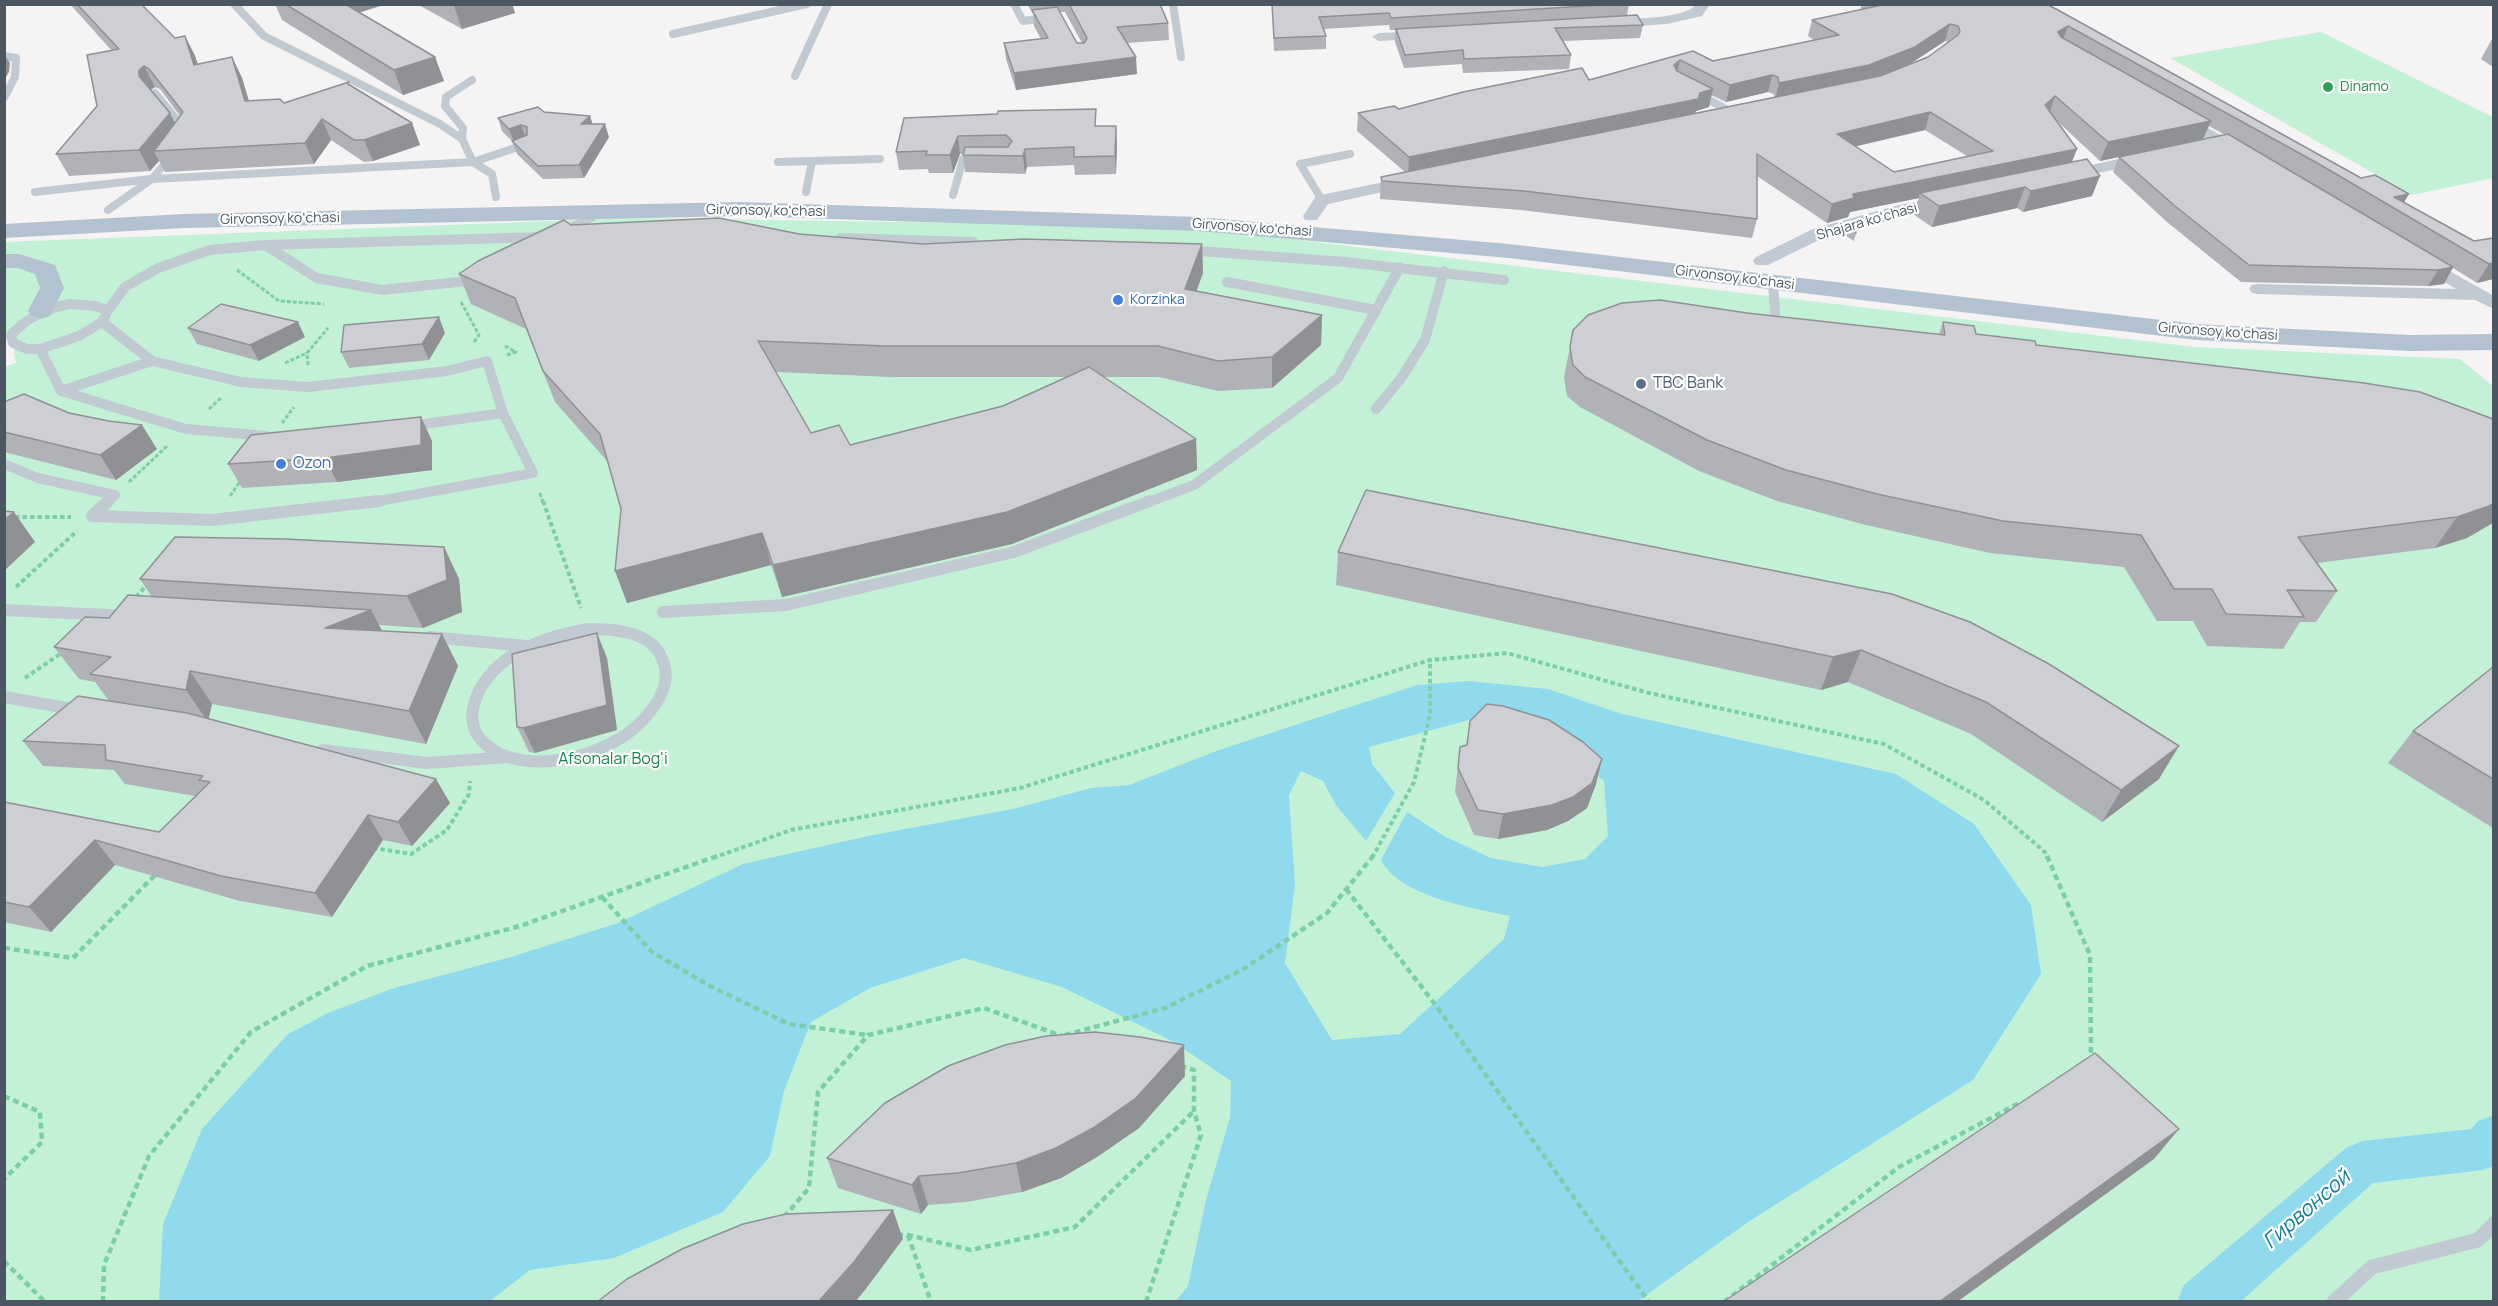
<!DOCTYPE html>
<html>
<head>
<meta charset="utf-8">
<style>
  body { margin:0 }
  #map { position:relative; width:2498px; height:1306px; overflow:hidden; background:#f5f3f3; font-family:Manrope,sans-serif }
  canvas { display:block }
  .frame { position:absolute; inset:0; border:6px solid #4a5661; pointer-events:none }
</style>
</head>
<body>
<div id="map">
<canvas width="2498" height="1306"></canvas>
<div class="frame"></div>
</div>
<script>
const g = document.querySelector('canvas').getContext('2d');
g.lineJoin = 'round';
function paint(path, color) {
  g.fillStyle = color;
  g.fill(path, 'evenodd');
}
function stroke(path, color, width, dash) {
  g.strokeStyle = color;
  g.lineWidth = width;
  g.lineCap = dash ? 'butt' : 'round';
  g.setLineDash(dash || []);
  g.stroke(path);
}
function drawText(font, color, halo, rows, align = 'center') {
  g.font = font + ' Manrope,sans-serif';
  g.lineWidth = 4.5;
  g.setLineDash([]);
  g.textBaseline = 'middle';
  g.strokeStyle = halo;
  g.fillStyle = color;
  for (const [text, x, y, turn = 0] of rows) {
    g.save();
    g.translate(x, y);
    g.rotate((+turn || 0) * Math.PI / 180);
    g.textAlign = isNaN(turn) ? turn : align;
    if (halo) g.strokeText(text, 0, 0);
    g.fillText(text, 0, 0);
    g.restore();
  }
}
paint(new Path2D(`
  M2321 32 2493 117V178L2412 195 2170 58Z
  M630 218 1181 226 2195 347 2460 359 2494 387 2493 1301H5L4 367 16 363 11 336 5 333 4 242Z`), '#c3f1d5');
paint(new Path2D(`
  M1468 681 1548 689 1622 714 1896 774 1974 824 2031 905 2041 974 1973 1080 1748 1222 1638 1301H1176L1188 1286 1206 1200 1230 1117 1231 1081 1174 1042 1062 987 964 958 870 988 811 1022 784 1091 770 1156 723 1212 614 1258 530 1270 490 1301 159 1302 163 1224 202 1129 288 1034 328 1013 394 988 511 957 618 923 743 864 873 835 1013 809 1091 788 1129 785 1219 750 1417 685ZM1469 720 1523 727 1573 754 1604 781 1608 836 1585 859 1542 867 1491 858 1444 836 1407 812 1381 860C1400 897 1473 908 1510 916L1504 939 1400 1034 1332 1040 1285 963 1295 885 1289 795 1301 771 1323 781 1336 805 1366 841 1395 793 1372 764 1369 747Z`), '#90daee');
paint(new Path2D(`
  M2494 1115V1166L2483 1170 2373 1183 2240 1302H2177L2184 1285 2346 1148 2362 1141 2471 1129 2478 1121Z`), '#90daee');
stroke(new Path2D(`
  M237 270 279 301 324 304
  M461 302 479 335 474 342
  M505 346 516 352 507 355
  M285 363 307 353
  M308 365 307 353 328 328
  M209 409 221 398
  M282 423 294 407
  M129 482 167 446
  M540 493 543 503
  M230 496 241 480`), '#7ad0a6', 3, [4, 2]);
stroke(new Path2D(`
  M543 501 581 608
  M15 517H71
  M16 587 77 531
  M136 597 147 585
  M25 678 63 652
  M373 848 411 854 447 830 469 794 470 781
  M713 858 791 830 1020 788 1430 660 1507 653 1649 693 1884 744 1984 800 2045 852 2047 858
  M1372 858 1414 782 1430 715V660`), '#7ad0a6', 4, [4.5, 3]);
stroke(new Path2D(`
  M2047 856 2090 955 2091 1059
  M1346 889 1434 1003 1649 1302
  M602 897 652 952 710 986 789 1024 867 1035
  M4 948 73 958 156 874
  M1065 1035 1165 1008 1242 970 1327 913 1373 856
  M4 1096 40 1112 42 1142 4 1179
  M784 1217 809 1188 818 1092 868 1035 984 1008 1062 1036
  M897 1235H908L971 1250 1075 1227 1194 1111
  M908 1235 931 1302
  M4 1261 45 1302
  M103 1302 104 1265 149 1156 251 1032 367 966 520 926 717 856
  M1146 1302 1201 1135 1194 1111V1070L1180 1066
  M1724 1302 1899 1167 2021 1102`), '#7ad0a6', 4.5, [6, 4]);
stroke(new Path2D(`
  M234 4 264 36 440 124 462 139 473 162 527 144
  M1014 4 1023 21 1048 18
  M1173 4 1181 57
  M673 34 807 4
  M4 56 16 58 15 77 4 98
  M795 76 828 4
  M155 93 186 131
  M1698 94 1726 109
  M462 139 463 128 445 106 446 97 472 80
  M778 162 812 161
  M35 192 152 179 473 162 492 174 496 197
  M806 192 812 161 880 159
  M953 195 963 159H979
  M1322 200 1300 164 1350 154
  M108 210 152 179 172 155
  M582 222 593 217 592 211`), '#c1cad2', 8);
stroke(new Path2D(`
  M565 231 585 221
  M841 238 973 242
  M265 245 317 278 382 290 477 280
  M1186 250 1345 262 1504 280
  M1227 282 1376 310
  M1773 283 1775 313
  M69 304 95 306 108 310 102 322 79 336 40 349H27L13 343 11 335C28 317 45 309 69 304Z
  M108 310 125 287 158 268 210 250 265 245 542 237
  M40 349 61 391 186 429 267 436
  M152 361 241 382 308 387 447 371 487 361 503 413 533 473 368 503
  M61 391 152 361 102 322
  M1376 409 1402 377 1425 340 1444 271
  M410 426 503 413
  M4 464 38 478 115 495
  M107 503 115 495
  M1146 503 1194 485 1338 378 1400 267`), '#c1cad2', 10);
stroke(new Path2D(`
  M92 516 212 520 379 501
  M92 516 108 501
  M4 610 128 616
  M663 612 786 605 1014 552 1150 501
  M588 629C616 629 655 631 664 664 671 686 654 709 639 724 605 758 512 782 478 736 471 726 471 712 475 701 491 654 544 637 588 629Z
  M430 637 527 646
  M4 697 78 710
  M323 750 427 763 509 757`), '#c1cad2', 12);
stroke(new Path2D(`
  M2334 1302 2372 1267 2478 1240 2494 1224`), '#c1cad2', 15);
paint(new Path2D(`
  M1697 4H1710L1702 16 1667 24 1609 28 1602 24 1609 20C1629 18 1684 20 1697 4Z
  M1428 31 1433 32 1435 35 1433 38 1379 41 1372 37 1379 33Z
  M2179 112 2248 150 2250 153 2248 156H2236L2174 120 2171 117 2174 114Z
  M2147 153 2155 158 2153 161 2063 181 2055 176 2063 171Z
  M1413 176 1419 178 1421 181 1419 184 1328 204 1317 220H1305L1303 216 1316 196Z
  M1947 195 1953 196 1955 200 1953 204 1825 237 1768 265H1756L1753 261 1756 257 1813 229 1895 206Z
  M2421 255 2494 296V309L2475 300 2258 294 2252 293 2249 289 2252 285 2258 284 2456 289 2415 264 2412 260 2415 256Z`), '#c1cad2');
paint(new Path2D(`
  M740 202 1198 217 1509 244 2196 324 2410 335 2494 334V350L2410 351 2196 340 1509 258 1198 231 740 216 184 228 4 238V224L184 214Z
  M4 254H19L55 265 64 288 50 316 41 319 32 316 28 311 40 288 35 274 17 268H4Z`), '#b3c2d1');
paint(new Path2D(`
  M70 4H141L175 38 185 36 195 56 198 64 232 57 242 78 249 101 284 103 351 85 412 123 420 145 373 161 364 162 331 140 314 164 165 172 159 161 150 171 69 176 56 154 97 106 112 51ZM155 87 160 89 180 116 175 123 151 90Z
  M275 4H386L359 13 435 57 444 81 403 95 282 20Z
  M417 4H512L515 13 462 29Z
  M1027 4H1160L1168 23 1169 40 1127 43 1137 74 1016 90 1006 59 1004 43 1041 39 1034 26 1033 14ZM1060 12H1065L1082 43H1077Z
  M1272 4H1629L1627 15 1643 25 1640 38 1563 41 1571 55 1569 69 1463 73 1462 64 1404 68 1395 42V30H1390L1389 25 1324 29 1326 36V49L1274 51Z
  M1862 4H2046L2474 241 2493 238V279L2477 283 2453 268 2444 284 2428 286 2241 282 2167 222 2113 172 2119 157 2225 135 2209 126 2203 139 2100 161 2056 120 2072 162 2092 196 2023 212 2017 208 1932 227 1913 214 1919 198 1850 212 1848 217 1827 223 1757 176V219L1752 238 1521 210 1380 199 1381 177 1405 172 1357 131 1358 113 1399 109 1589 80 1693 51 1713 61 1814 40 1808 36 1812 20 1860 10ZM1945 41 1948 42 1928 57 1911 63ZM1768 92 1774 94V97L1695 113 1696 111 1709 107 1711 95 1726 102ZM1925 130 1967 156 1894 172 1856 146Z
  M2492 39H2493V67L2481 59Z
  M544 112 592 124 609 137 584 178 543 179 517 154 512 141 502 131 498 118Z
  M904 118 1097 126 1117 143 1116 174 1075 175 1074 165 1027 167 1025 174 965 172 963 154H960L953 173H929L928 169 899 170 896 152Z
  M571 225 799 234 923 244H1202L1203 273 1196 291 1322 315 1321 345 1272 388 1218 391 1159 377H1103L1196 439 1197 470 1012 544 782 597 771 565 627 603 621 509 608 462 555 402 526 329 471 304 459 274ZM776 372 891 377H1068L1003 406 850 445 811 433Z
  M1846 226 1856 233 1854 241 1843 234Z
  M1747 313 1939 334 1943 322 1976 334 2036 345 2420 392 2467 538 2435 548 2317 563 2337 591 2316 622H2300L2283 649 2207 646 2193 621H2157L2124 567 1990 553 1866 525 1777 501 1699 471 1580 407 1567 396 1564 377 1570 347Z
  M188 328 305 337 259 361 197 344Z
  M445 333 429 360 349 368 341 352Z
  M4 402 157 449 116 480 4 452Z
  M421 417 432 441V470L337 482 242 488 228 464Z
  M444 547 459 579 462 612 423 628 379 625 382 631 442 634 458 666 426 744 212 704 208 719 450 803 412 846 383 840 332 917 240 901 115 865 51 932 4 922V802L159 832 195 796 125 784 114 770 43 766 23 741 109 701 95 682 79 679 54 647 152 597 140 579Z
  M1338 552 1892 594 2159 779 2102 822 1971 734 1848 682 1821 690 1336 585Z
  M607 658 617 730 535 753 529 752 517 727Z
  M2493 667V828L2388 763 2413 731Z
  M1470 721 1602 759 1596 784 1587 808 1568 821 1547 830 1498 839 1474 835 1455 792 1460 747 1466 746Z
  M1185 1076 1139 1128 1097 1157 1061 1178 1022 1192 966 1202 928 1205 921 1214 838 1188 827 1158Z`), '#b0b2b7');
paint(new Path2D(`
  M339 4H386L344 17Z
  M459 4H512L515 13 462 29 454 6Z
  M1950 24 1945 41 1910 64 1864 82 1775 100 1779 83Z
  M2068 26 2062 43 2058 32Z
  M185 36 195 56 204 85 194 65Z
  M4 54 10 63 9 72 4 80Z
  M232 57 242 78 255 122 245 101Z
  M435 57 444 81 403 95 394 70Z
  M1136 57 1137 74 1016 90 1014 73Z
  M1680 60 1676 77 1674 65Z
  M144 66 155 87 150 90 139 76V70Z
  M1772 75 1768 92 1726 102 1730 85Z
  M1713 89 1709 107 1696 111 1694 117 1408 175 1409 157Z
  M2055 96 2049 114 2045 105Z
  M1930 112 1925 130 1832 152 1837 134Z
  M170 113 180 134 154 151 159 161 150 171 139 150Z
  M590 116 594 128 581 124Z
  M322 119 331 140 314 164 305 143Z
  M2211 121 2203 139 2100 161 2108 142Z
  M412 123 420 145 373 161 364 140Z
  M605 124 609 137 584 178 579 165Z
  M521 125 526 138 514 142 509 129Z
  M1116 126 1117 143 1116 174 1115 156Z
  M958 136 960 154 953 173 950 155Z
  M1025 149 1027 167 1025 174 1023 156Z
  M2077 149 2070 167 1920 193 1919 198 1850 212 1848 217 1827 223 1832 204 1853 194Z
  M2100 176 2092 196 2023 212 2031 191Z
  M2025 187 2017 208 1932 227 1939 206Z
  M2409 194 2399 211 2394 197Z
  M1202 244 1203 273 1186 320 1185 289Z
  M2493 263V279L2477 283 2489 264Z
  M2453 267 2444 284 2428 286 2438 270Z
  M1322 315 1321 345 1272 388V357Z
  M439 317 445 333 429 360 422 344Z
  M298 322 305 337 259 361 250 345Z
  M421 417 432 441V470L337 482 325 458Z
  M142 425 157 449 116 480 100 455Z
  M1196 439 1197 470 1012 544 782 597 773 565Z
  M2493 504V523L2467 538 2435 548 2457 517Z
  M14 512 35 542 4 571V520Z
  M762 533 771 565 627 603 615 571Z
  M444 547 459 579 462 612 423 628 407 596Z
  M371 610 388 642 325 628Z
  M597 633 607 658 617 730 535 753 523 728Z
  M442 634 458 666 426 744 409 711Z
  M1861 650 1848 682 1821 690 1833 657Z
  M190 671 212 704 208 722 186 690Z
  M2179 746 2159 779 2102 822 2121 790Z
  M1602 759 1596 784 1587 808 1568 821 1547 830 1498 839 1503 814Z
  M436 779 450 803 412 846 398 822Z
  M368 815 383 840 332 917 315 893Z
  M95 840 115 865 51 932 29 907Z
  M1184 1045 1185 1076 1139 1128 1097 1157 1061 1178 1022 1192 1016 1163Z
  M2179 1129 2154 1159 1957 1302H1939Z
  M919 1176 928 1205 921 1214 912 1185Z
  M893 1210 903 1239 865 1290 855 1302H818Z`), '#909195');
const building = new Path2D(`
  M77 4H141L175 38 185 36 194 65 232 57 245 101 280 99 284 103 349 82 348 84 412 123 364 140H354L322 119 305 143 154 151 183 112 149 69 144 66 139 70V76L170 113 139 150 56 154 97 106 87 55 119 49Z
  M285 4H345L435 57 394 70Z
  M1069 4H1160L1168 23 1117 27 1136 57 1014 73 1004 43 1048 38 1032 10 1057 7 1077 43H1084L1087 38Z
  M1272 4H1618L1391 18 1389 13 1319 17 1326 36 1274 38Z
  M1880 4H2046L2058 10 2361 178 2375 175 2409 194 2394 197 2474 241 2493 238V263L2489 264 2319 164 2068 26 2058 32 2061 37 2211 121 2108 142 2055 96 2045 105 2077 149 1853 194 1854 198 1832 204 1757 154V219L1524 191 1382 181 1381 177 1880 76 1928 57 1958 35 1960 31 1958 26 1950 24 1915 47 1869 65 1779 83 1778 77 1772 75 1730 85 1680 60 1674 65 1677 71 1713 89 1700 93 1698 99 1409 157 1358 113 1394 106 1399 109 1463 92 1582 68 1589 80 1693 51 1713 61 1839 35 1812 20 1882 5ZM1930 112 1993 151 1894 172 1837 134Z
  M1637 15 1643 25 1555 28 1571 55 1464 59 1463 50 1405 55 1396 29Z
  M538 107 544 112 590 116 581 124H605L579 165 538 166 512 141 527 135V127L521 125 509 129 498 118Z
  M1096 109 1095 126H1116L1115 156 1074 157V147L1025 149 1023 156 963 155 965 147H1008L1012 141 1006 135 958 136 950 155H926L927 151 896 152 904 118 997 114 998 111Z
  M2228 134 2453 267 2438 270 2249 265 2175 206 2119 157Z
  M2087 159 2100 176 2031 191 2025 187 1939 206 1920 193Z
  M719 218 799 234 923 244 1024 239 1202 244 1185 289 1322 315 1272 357 1218 361 1158 346H885L758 341 811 433 839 425 850 445 1003 406 1089 367 1196 439 1007 512 773 565 762 533 615 571 621 509 600 434 543 371 515 298 459 274 478 261 564 220 571 225Z
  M1854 224 1856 233 1846 226Z
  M1660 300 1747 313 1945 335 1943 322 1974 326 1976 334 2035 341 2036 345 2364 383 2420 392 2493 419V504L2489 506 2457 517 2298 537 2337 591 2287 590 2304 617 2226 614 2212 589H2174L2141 535 2003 521 1877 494 1786 470 1707 440 1585 377 1573 365 1570 347 1573 330 1588 315 1622 303Z
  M221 304 298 322 250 345 188 328Z
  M439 317 422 344 341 352 344 325Z
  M24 394 69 413 109 421 142 425 100 455 4 432V402Z
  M421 417V445L325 458 228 464 251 435Z
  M1366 490 1892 594 1970 622 2049 664 2179 746 2121 790 1986 702 1861 650 1833 657 1338 552Z
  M4 511 14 512 4 520Z
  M175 537 285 539 444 547 447 580 407 596 140 579Z
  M128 595 371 610 325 628 442 634 409 711 190 671 186 690 90 674 111 657 54 647 85 617 109 618Z
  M597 633 607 705 523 728 517 727 512 654Z
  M2493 667V779L2413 731Z
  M78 696 187 713 436 779 398 822 368 815 315 893 221 876 95 840 29 907 4 902V802L159 832 210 782 199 780 203 776 106 760 105 745 23 741Z
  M1487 704 1503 706 1549 720 1583 742 1602 759 1592 783 1573 797 1552 805 1503 814 1478 810 1458 768 1460 747 1467 745 1470 721Z
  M1095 1032 1140 1037 1184 1045 1136 1098 1093 1128 1056 1148 1016 1163 958 1173 919 1176 912 1185 827 1158 885 1103 948 1066 1005 1045 1046 1036Z
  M2095 1053 2179 1129 1939 1302H1723Z
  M893 1210 854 1262 818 1302H597L627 1279 682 1249 743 1224 786 1214Z`);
paint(building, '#cdcfd5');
stroke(building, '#909195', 1.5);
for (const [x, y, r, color] of [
  [2328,87,6,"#2e9e5b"],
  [1118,300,6,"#3f7fe0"],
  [1641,384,6,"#5c6f8a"],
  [281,464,6,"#3f7fe0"]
]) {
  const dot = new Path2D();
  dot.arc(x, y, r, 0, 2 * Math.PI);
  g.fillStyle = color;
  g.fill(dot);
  stroke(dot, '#fff', 2);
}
drawText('14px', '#27864d', '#fff', [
  ["Dinamo",2340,87]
], 'left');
drawText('14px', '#4a5661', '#fff', [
  ["Girvonsoy koʻchasi",766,211,1],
  ["Girvonsoy koʻchasi",280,219,-1],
  ["Shajara koʻchasi",1867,222,-16],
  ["Girvonsoy koʻchasi",1252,228,4],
  ["Girvonsoy koʻchasi",1735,278,7],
  ["Girvonsoy koʻchasi",2218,332,4]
]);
drawText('14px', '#366cbe', '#fff', [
  ["Korzinka",1130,300]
], 'left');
drawText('16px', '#4e5e75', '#fff', [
  ["TBC Bank",1653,384]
], 'left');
drawText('16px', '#366cbe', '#fff', [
  ["Ozon",293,464]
], 'left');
drawText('16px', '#17864f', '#fff', [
  ["Afsonalar Bog'i",613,760]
]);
drawText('italic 21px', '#0c7c9b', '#fff', [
  ["Гирвонсой",2307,1210,-41]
]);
</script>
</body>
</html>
